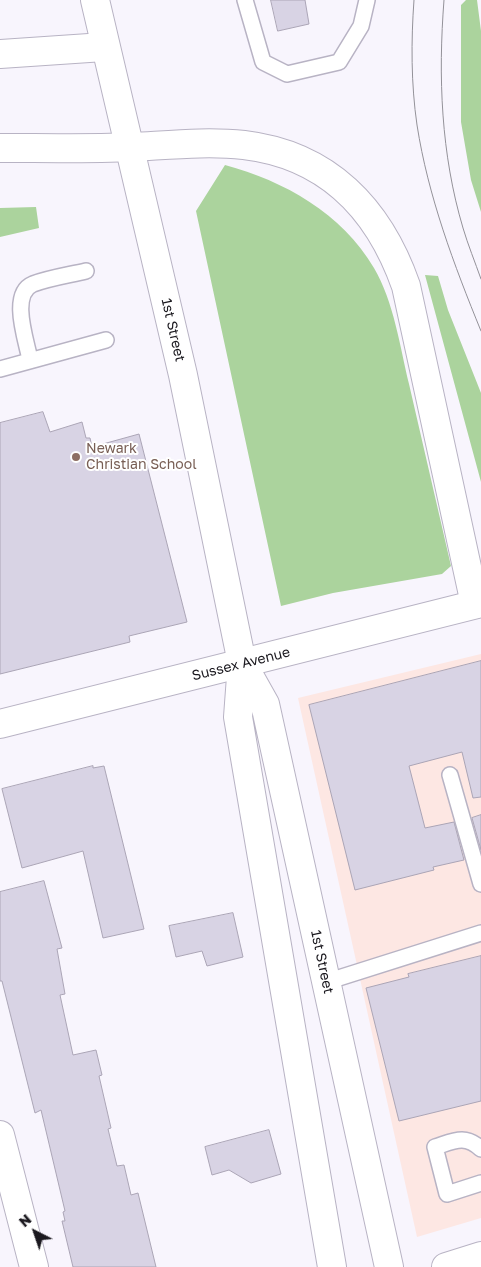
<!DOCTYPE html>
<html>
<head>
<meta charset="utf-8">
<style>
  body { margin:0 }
  #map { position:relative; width:481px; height:1267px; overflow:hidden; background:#f8f5fd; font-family:"Golos Text",sans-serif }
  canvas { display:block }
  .north { position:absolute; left:10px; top:1207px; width:50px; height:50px; -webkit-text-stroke:4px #fff; paint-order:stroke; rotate:319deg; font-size:14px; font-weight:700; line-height:20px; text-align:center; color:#1b191f }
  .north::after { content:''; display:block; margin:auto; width:18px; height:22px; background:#1b191f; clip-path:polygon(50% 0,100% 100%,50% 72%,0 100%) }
</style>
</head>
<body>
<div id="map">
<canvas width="481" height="1267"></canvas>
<div class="north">N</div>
</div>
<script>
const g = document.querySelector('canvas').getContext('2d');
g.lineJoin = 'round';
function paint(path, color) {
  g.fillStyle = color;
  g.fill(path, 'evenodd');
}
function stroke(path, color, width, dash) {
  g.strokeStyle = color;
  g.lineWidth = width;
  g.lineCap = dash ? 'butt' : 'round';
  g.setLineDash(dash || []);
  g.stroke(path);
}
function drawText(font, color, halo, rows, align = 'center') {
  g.font = font + ' "Golos Text",sans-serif';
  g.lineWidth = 4;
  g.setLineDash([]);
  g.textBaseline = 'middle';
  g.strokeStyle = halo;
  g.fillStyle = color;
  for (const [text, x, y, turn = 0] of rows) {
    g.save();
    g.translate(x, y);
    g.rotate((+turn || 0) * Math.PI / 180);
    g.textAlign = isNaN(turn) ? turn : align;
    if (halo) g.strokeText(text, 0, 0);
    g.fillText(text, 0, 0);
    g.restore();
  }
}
paint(new Path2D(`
  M481 654V1218L417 1237 298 698Z`), '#fde7e3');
paint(new Path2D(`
  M466 0H477L481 31V212L471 180 461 122V5Z
  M225 165C284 181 342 213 374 268 394 302 400 347 409 384 423 445 437 505 451 566L442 574 333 593 281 606 196 211Z
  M36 207 39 228 0 237V208Z
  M425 275 438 276 448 310 481 393V482Z`), '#abd39d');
const building = new Path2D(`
  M271 0H305L309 24 278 31Z
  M43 412 50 432 82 422 86 438H90L92 447 139 434 187 622 129 636 130 642 0 674V423Z
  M481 661V797L473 798 462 752 409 766 425 828 454 822 464 860 433 867 434 870 355 890 309 705Z
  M93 766V768L104 766 144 929 103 938 83 851 22 868 2 789Z
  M481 815V850L472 818Z
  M44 881 62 948 57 949 65 994 60 995 73 1055 96 1050 102 1075 99 1076 111 1128 108 1129 117 1166 124 1165 131 1195 138 1193 156 1267H73L62 1221H65L63 1212 65 1211 41 1110 35 1113 2 981H0V892Z
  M233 913 243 957 207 966 202 951 176 957 169 926Z
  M481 956V1101L399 1121 366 988 409 977 408 974Z
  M269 1130 281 1174 251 1183 229 1170 212 1175 205 1147Z`);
paint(building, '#d8d3e4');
stroke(building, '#aba5b6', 1);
const service = new Path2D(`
  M245 0 263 62 287 74 339 62 361 26 367 0
  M30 360C27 342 9 294 33 284 49 278 69 275 86 271
  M0 369 106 340
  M450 775 481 884
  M326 982 481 933
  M481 1149C465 1134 454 1141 435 1147L447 1194 481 1183`);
const minor = new Path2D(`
  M0 1135 34 1267
  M446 1267 481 1256`);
const tertiary = new Path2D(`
  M0 724 481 603`);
const secondary = new Path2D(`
  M95 0 183 375 242 663 238 717 332 1267
  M242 663 265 704 389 1267`);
const motorway = new Path2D(`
  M0 54 104 47
  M0 148C44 148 89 149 133 147 170 145 207 141 244 145 328 155 379 209 406 286L475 604`);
stroke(service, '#b8b3c4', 18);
stroke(minor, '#b8b3c4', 30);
stroke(tertiary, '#b8b3c4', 30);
stroke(secondary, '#b8b3c4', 30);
stroke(motorway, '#b8b3c4', 30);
stroke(service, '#fff', 15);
stroke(minor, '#fff', 28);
stroke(tertiary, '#fff', 28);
stroke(secondary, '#fff', 28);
stroke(motorway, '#fff', 28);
stroke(new Path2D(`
  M414 0C411 41 411 84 417 125 428 196 454 265 481 331
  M444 0C438 77 441 154 463 228 468 245 475 262 481 279`), '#939198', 1);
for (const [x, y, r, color] of [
  [76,457,5,"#8d6e63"]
]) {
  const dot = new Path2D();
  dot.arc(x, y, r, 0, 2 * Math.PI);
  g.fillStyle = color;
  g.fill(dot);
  stroke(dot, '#fff', 2);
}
drawText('14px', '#1b191f', '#fff', [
  ["1st Street",173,330,77],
  ["Sussex Avenue",241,664,-14],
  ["1st Street",322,962,78]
]);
drawText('14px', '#785e54', '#fff', [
  ["Newark",86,449],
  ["Christian School",86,465]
], 'left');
</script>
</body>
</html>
